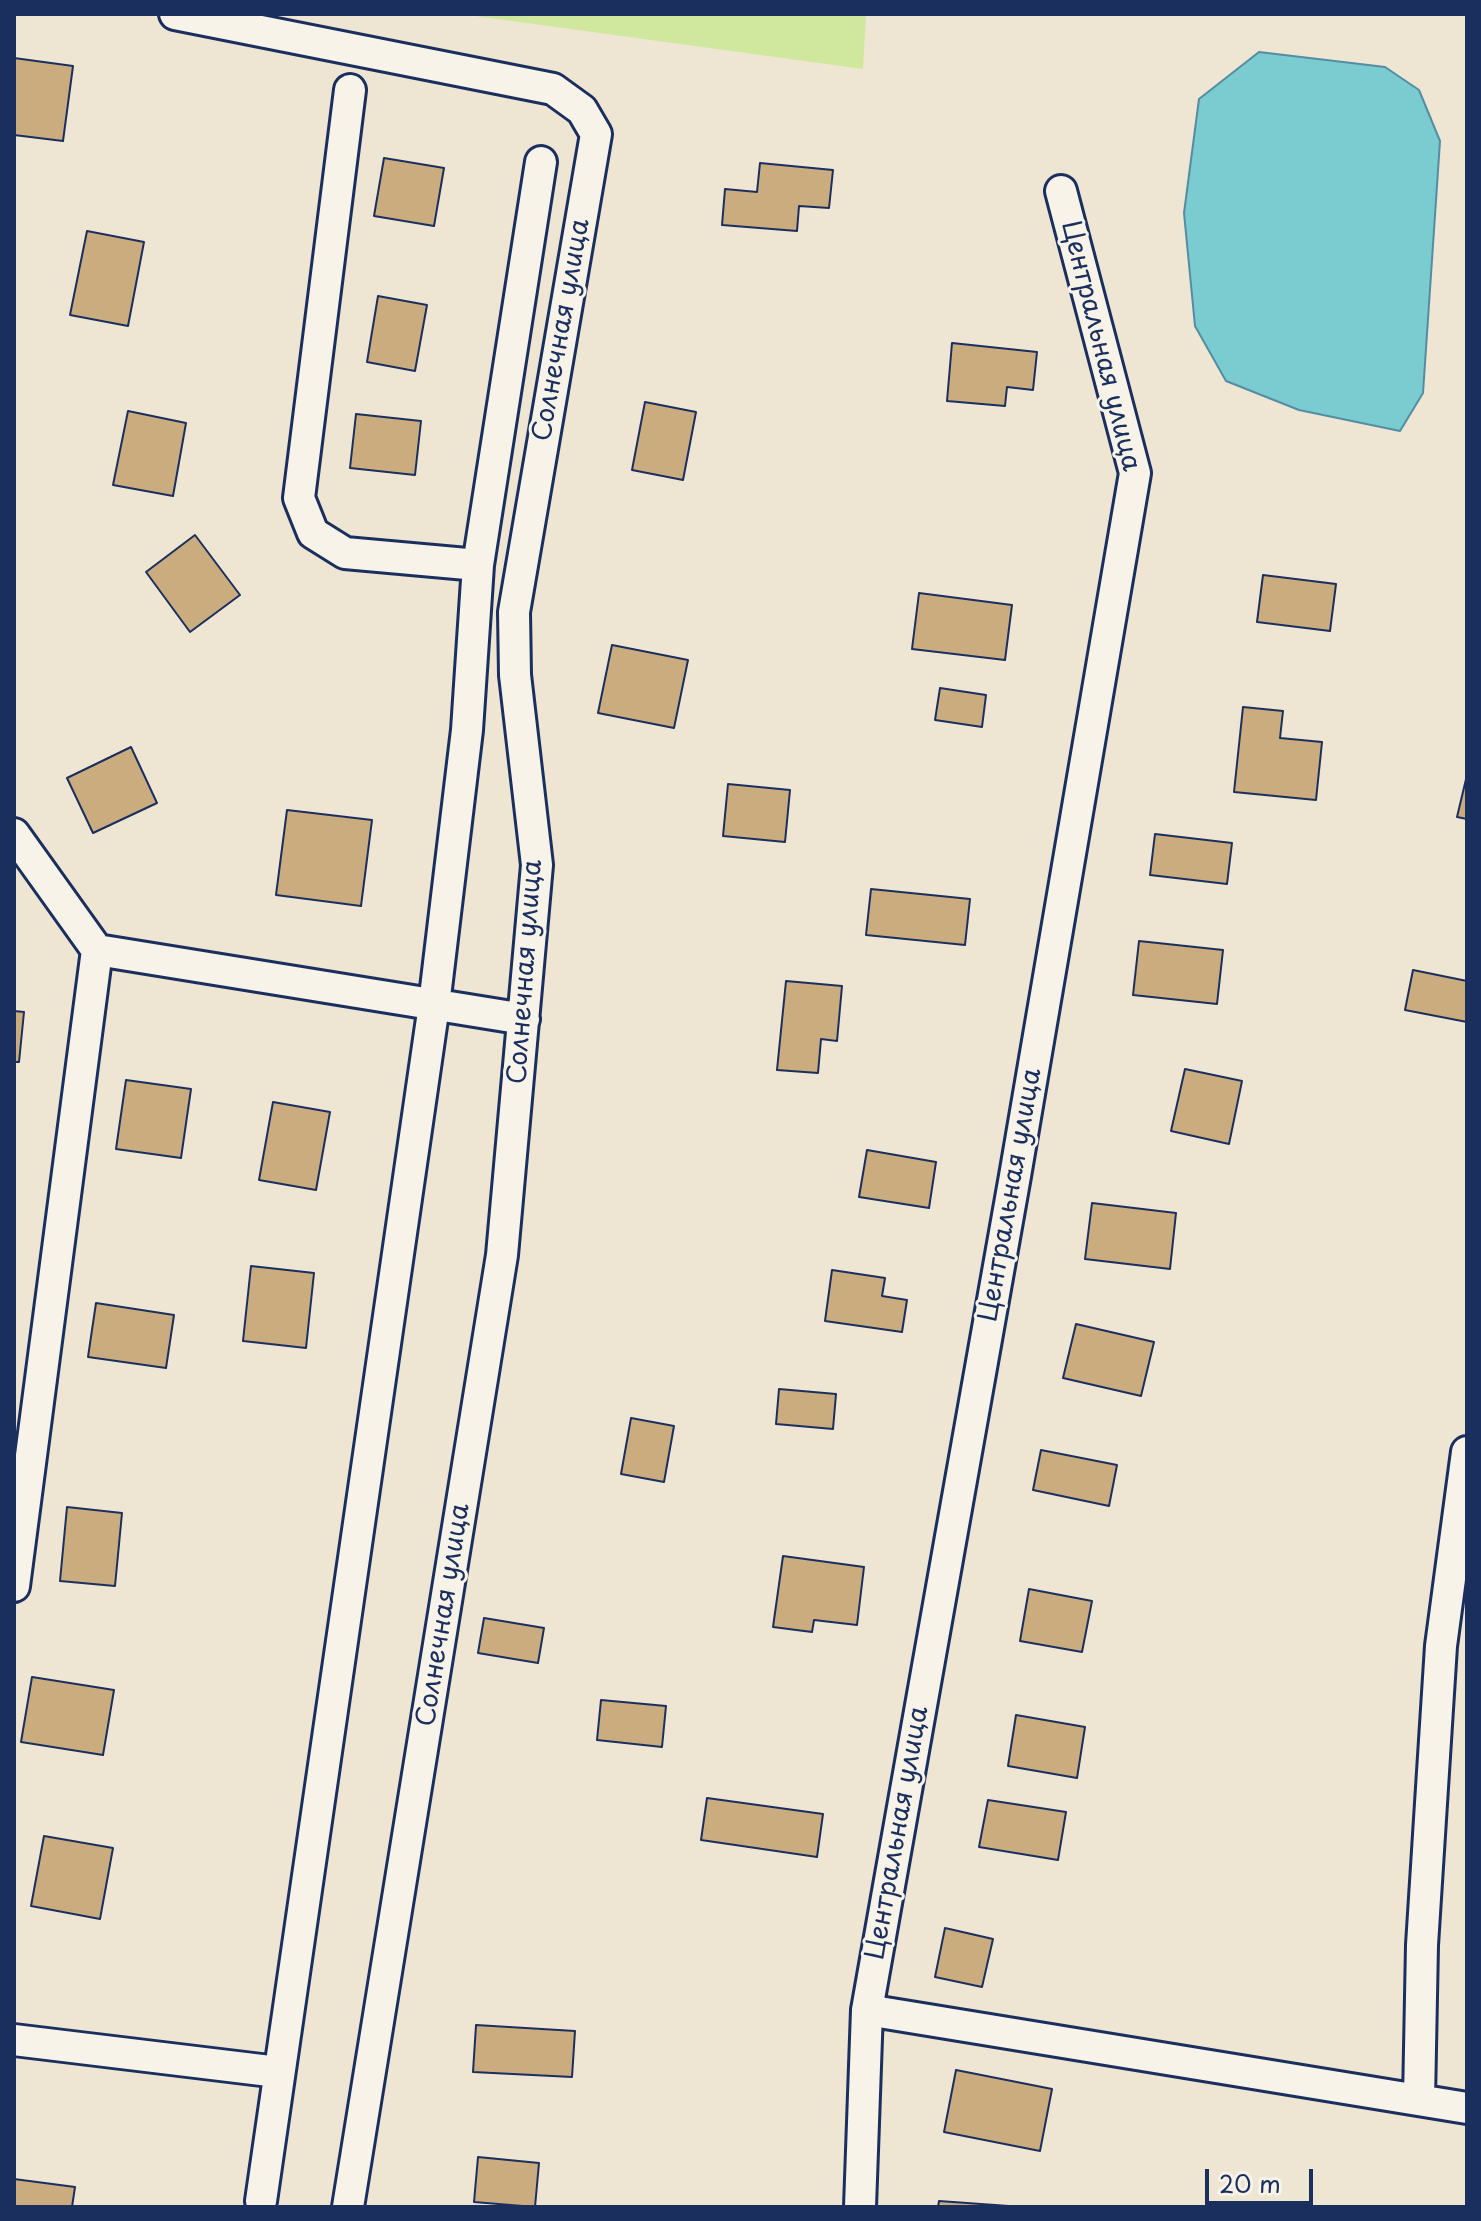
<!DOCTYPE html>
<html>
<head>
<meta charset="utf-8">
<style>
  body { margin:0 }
  #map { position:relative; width:1481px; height:2221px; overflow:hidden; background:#eee5d3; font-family:"Playpen Sans",sans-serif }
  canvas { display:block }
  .frame { position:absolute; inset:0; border:16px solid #1b2f5e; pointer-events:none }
  .scale { position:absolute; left:1205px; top:2169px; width:108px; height:36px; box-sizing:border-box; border:4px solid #1b2f5e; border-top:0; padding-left:10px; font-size:24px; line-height:28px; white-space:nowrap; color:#1b2f5e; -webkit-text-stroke:6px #f7f3e8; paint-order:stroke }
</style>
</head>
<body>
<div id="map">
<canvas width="1481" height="2221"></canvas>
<div class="frame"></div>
<div class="scale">20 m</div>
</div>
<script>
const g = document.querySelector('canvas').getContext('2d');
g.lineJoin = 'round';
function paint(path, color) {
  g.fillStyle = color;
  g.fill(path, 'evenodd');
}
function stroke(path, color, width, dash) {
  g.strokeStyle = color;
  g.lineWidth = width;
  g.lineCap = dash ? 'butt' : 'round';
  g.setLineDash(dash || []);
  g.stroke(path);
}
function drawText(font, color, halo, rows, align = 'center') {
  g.font = font + ' "Playpen Sans",sans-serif';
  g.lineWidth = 6;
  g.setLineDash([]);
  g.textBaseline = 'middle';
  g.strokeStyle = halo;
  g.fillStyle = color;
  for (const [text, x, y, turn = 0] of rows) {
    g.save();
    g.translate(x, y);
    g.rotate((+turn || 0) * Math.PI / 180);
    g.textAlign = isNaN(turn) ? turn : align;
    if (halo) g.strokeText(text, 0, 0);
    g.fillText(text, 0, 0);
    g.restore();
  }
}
paint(new Path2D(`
  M461 14H866L863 69Z`), '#d0e89d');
const water = new Path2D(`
  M1259 52 1385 67 1419 90 1440 141 1423 393 1400 431 1299 410 1226 381 1195 326 1184 213 1199 99Z`);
paint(water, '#7accd0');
stroke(water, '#548da2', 2);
const building = new Path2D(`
  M14 58 73 66 63 141 14 135Z
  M384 158 444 168 434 226 374 216Z
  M760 163 833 170 829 208 799 206 797 231 722 225 725 189 757 192Z
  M87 231 144 242 128 326 70 315Z
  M378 296 427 305 415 371 367 362Z
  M952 343 1037 352 1033 390 1007 387 1005 406 947 401Z
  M645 402 696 412 683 480 632 470Z
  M128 411 186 423 173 496 113 485Z
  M356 414 421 421 415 475 350 468Z
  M195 535 240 595 190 632 146 572Z
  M1263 575 1336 584 1330 631 1257 622Z
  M919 593 1012 605 1005 660 912 649Z
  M612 645 688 660 674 728 598 713Z
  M940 688 986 695 982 727 935 720Z
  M1243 707 1283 711 1280 738 1322 742 1316 800 1234 792Z
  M131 747 157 803 93 833 67 778Z
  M1467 775V819L1457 817Z
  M728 784 790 790 785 842 723 836Z
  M287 810 372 820 361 906 276 895Z
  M1155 834 1232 843 1227 884 1150 875Z
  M871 889 970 899 965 945 866 935Z
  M1139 941 1223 950 1217 1004 1133 995Z
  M1413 970 1467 981V1022L1405 1010Z
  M786 981 842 986 837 1041 821 1039 818 1073 777 1070Z
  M14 1011 24 1012 19 1062H14Z
  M1185 1069 1242 1081 1229 1144 1171 1131Z
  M126 1080 191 1089 181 1158 116 1149Z
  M273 1102 330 1112 316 1190 259 1180Z
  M867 1150 936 1162 929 1208 859 1197Z
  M1092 1203 1176 1213 1170 1269 1085 1259Z
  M251 1266 314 1273 306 1348 243 1341Z
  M832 1270 885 1278 882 1296 907 1300 902 1332 825 1321Z
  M96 1303 174 1315 166 1368 88 1357Z
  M1076 1324 1154 1342 1141 1396 1063 1378Z
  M779 1389 836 1394 833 1429 776 1424Z
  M631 1418 674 1426 664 1482 621 1474Z
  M1041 1450 1117 1465 1109 1506 1033 1490Z
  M67 1507 122 1513 115 1586 60 1581Z
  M783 1556 864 1567 857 1625 814 1620 812 1632 773 1627Z
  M1029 1589 1092 1601 1082 1652 1020 1641Z
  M484 1618 544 1628 538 1663 478 1653Z
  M32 1677 114 1690 103 1755 21 1742Z
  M601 1700 666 1706 662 1747 597 1740Z
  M1016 1715 1085 1727 1077 1778 1008 1766Z
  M707 1798 823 1814 817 1857 701 1840Z
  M988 1800 1066 1812 1058 1860 979 1847Z
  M44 1836 113 1848 100 1919 31 1906Z
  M945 1928 993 1939 982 1987 935 1977Z
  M476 2025 575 2031 572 2077 473 2072Z
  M956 2070 1052 2089 1040 2151 944 2132Z
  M478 2157 539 2163 535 2207 474 2202Z
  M14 2179 75 2187 72 2207H14Z
  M939 2201 1023 2207H938Z`);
paint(building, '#caac7f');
stroke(building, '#1b2f5e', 2);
const minor = new Path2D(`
  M175 14 553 89 582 110 596 134 514 612 515 675 537 865 502 1255 348 2207
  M350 90 299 498 313 533 345 553 478 565
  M14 834 97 950 524 1019
  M14 1586 97 950
  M867 2010 1467 2108
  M14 2040 278 2072
  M1419 2100 1422 1945 1441 1646 1467 1452
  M261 2201 434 1005 467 730 478 565 541 162
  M860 2207 867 2010 1015 1176 1135 473 1061 191`);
stroke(minor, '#1b2f5e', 36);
stroke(minor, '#f7f3e8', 30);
drawText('26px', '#1b2f5e', '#f7f3e8', [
  ["Солнечная улица",562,330,-80],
  ["Центральная улица",1100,346,76],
  ["Солнечная улица",526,972,-86],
  ["Центральная улица",1011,1195,-80],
  ["Солнечная улица",444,1615,-81],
  ["Центральная улица",898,1833,-80]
]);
</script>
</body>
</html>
